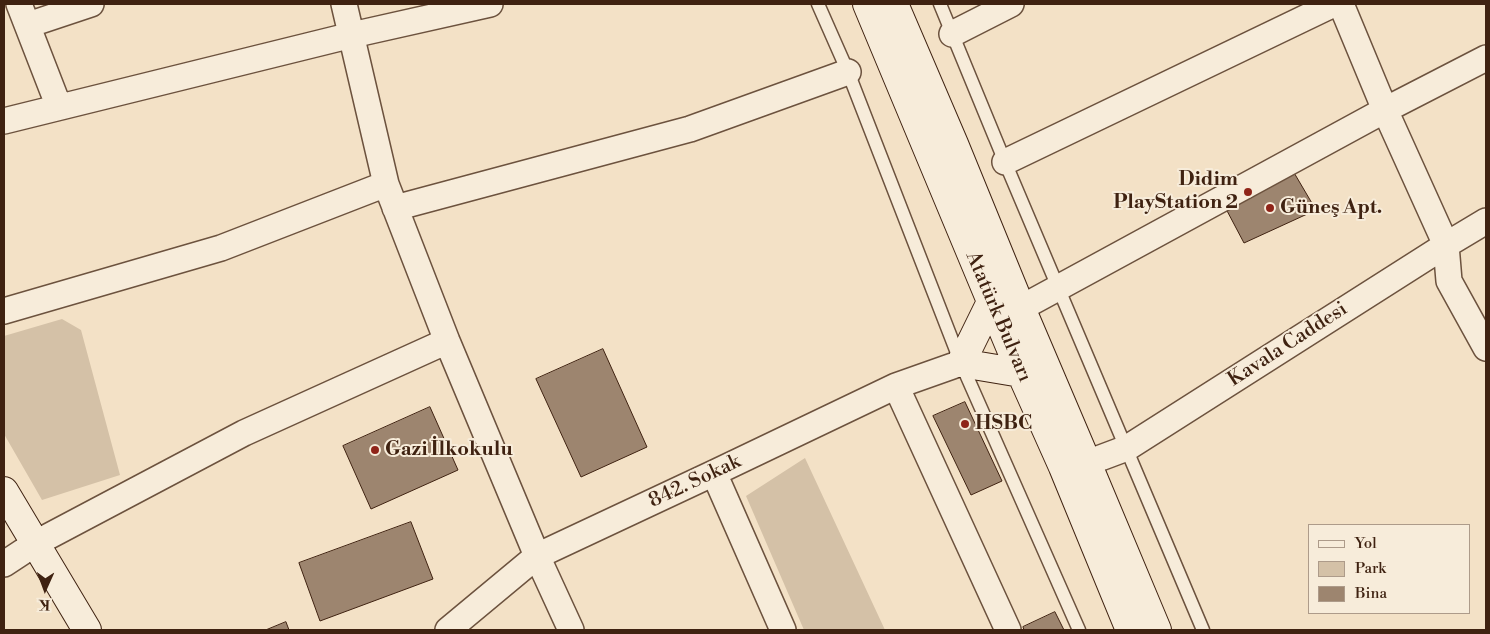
<!DOCTYPE html>
<html>
<head>
<meta charset="utf-8">
<style>
  body { margin:0 }
  #map { position:relative; width:1490px; height:634px; overflow:hidden; background:#f3e1c6; font-family:"Libre Bodoni",serif }
  canvas { display:block }
  .frame { position:absolute; inset:0; border:5px solid #3f2211; pointer-events:none }
  .legend { position:absolute; left:1308px; top:524px; width:162px; height:90px; box-sizing:border-box; background:#f7ecda; border:1px solid #ad9b8a; margin:0; padding:6px 9px; list-style:none; font-size:15px; color:#3f2211 }
  .legend li { display:flex; align-items:center; gap:10px; height:25px }
  .legend b { width:25px; border:1px solid #ad9b8a }
  .north { position:absolute; left:20px; top:564px; width:50px; height:50px; -webkit-text-stroke:4px #f7ecda; paint-order:stroke; rotate:182deg; font-size:14px; font-weight:700; line-height:20px; text-align:center; color:#3f2211 }
  .north::after { content:''; display:block; margin:auto; width:18px; height:22px; background:#3f2211; clip-path:polygon(50% 0,100% 100%,50% 72%,0 100%) }
</style>
</head>
<body>
<div id="map">
<canvas width="1490" height="634"></canvas>
<div class="frame"></div>
<ul class="legend">
<li><b style="height:6px;background:#f7ecda"></b>Yol</li>
<li><b style="height:14px;background:#d4c1a7"></b>Park</li>
<li><b style="height:14px;background:#9d856f"></b>Bina</li>
</ul>
<div class="north">K</div>
</div>
<script>
const g = document.querySelector('canvas').getContext('2d');
g.lineJoin = 'round';
function paint(path, color) {
  g.fillStyle = color;
  g.fill(path, 'evenodd');
}
function stroke(path, color, width, dash) {
  g.strokeStyle = color;
  g.lineWidth = width;
  g.lineCap = dash ? 'butt' : 'round';
  g.setLineDash(dash || []);
  g.stroke(path);
}
function drawText(font, color, halo, rows, align = 'center') {
  g.font = font + ' "Libre Bodoni",serif';
  g.lineWidth = 4;
  g.setLineDash([]);
  g.textBaseline = 'middle';
  g.strokeStyle = halo;
  g.fillStyle = color;
  for (const [text, x, y, turn = 0] of rows) {
    g.save();
    g.translate(x, y);
    g.rotate((+turn || 0) * Math.PI / 180);
    g.textAlign = isNaN(turn) ? turn : align;
    if (halo) g.strokeText(text, 0, 0);
    g.fillText(text, 0, 0);
    g.restore();
  }
}
paint(new Path2D(`
  M62 319 81 330 120 475 42 500 4 434V336Z
  M805 458 885 630H804L746 496Z`), '#d4c1a7');
const building = new Path2D(`
  M1293 171 1316 210 1244 243 1225 207Z
  M603 349 647 447 581 477 536 379Z
  M965 402 1002 481 971 495 933 416Z
  M430 407 458 470 371 509 343 446Z
  M411 522 433 579 320 621 299 563Z
  M1055 612 1064 630H1024L1023 627Z
  M286 622 289 630H266Z`);
paint(building, '#9d856f');
stroke(building, '#3f2211', 1);
const lane = new Path2D(`
  M818 4 848 72 961 363 1079 630
  M940 4 1005 162 1203 630`);
const street = new Path2D(`
  M19 4 59 107
  M344 4 386 184 447 341 537 556 571 630
  M1341 4 1385 110 1446 245 1449 281 1486 348
  M28 25 91 4
  M952 34 1011 4
  M4 121 352 35 490 4
  M1005 162 1334 4
  M395 208 690 129 848 72
  M1021 308 1385 110 1486 58
  M4 311 221 248 386 184
  M896 386 1008 630
  M1087 463 1127 448 1446 245 1486 221
  M714 473 783 630
  M4 564 36 543 244 433 447 341
  M448 630 537 556 714 473 896 386 961 363`);
const secondary = new Path2D(`
  M867 4 1021 373 1063 467 1130 630
  M894 4 954 144 1021 308 1087 463 1157 630
  M991 302 961 363 1021 373
  M4 491 87 630`);
stroke(lane, '#6c523e', 15);
stroke(street, '#6c523e', 28);
stroke(secondary, '#3f2211', 30);
stroke(lane, '#f7ecda', 12);
stroke(street, '#f7ecda', 25);
stroke(secondary, '#f7ecda', 28);
for (const [x, y, r, color] of [
  [1248,192,5,"#8f2418"],
  [1270,208,5,"#8f2418"],
  [965,424,5,"#8f2418"],
  [375,450,5,"#8f2418"]
]) {
  const dot = new Path2D();
  dot.arc(x, y, r, 0, 2 * Math.PI);
  g.fillStyle = color;
  g.fill(dot);
  stroke(dot, '#f7ecda', 2);
}
drawText('bold 20px', '#3f2211', '#f7ecda', [
  ["Didim",1238,180,"right"],
  ["PlayStation 2",1238,203,"right"],
  ["Güneş Apt.",1280,208],
  ["HSBC",975,424],
  ["Gazi İlkokulu",385,450]
], 'left');
drawText('20px', '#3f2211', '#f7ecda', [
  ["Atatürk Bulvarı",998,317,67],
  ["Kavala Caddesi",1288,345,-33],
  ["842. Sokak",695,482,-25]
]);
</script>
</body>
</html>
